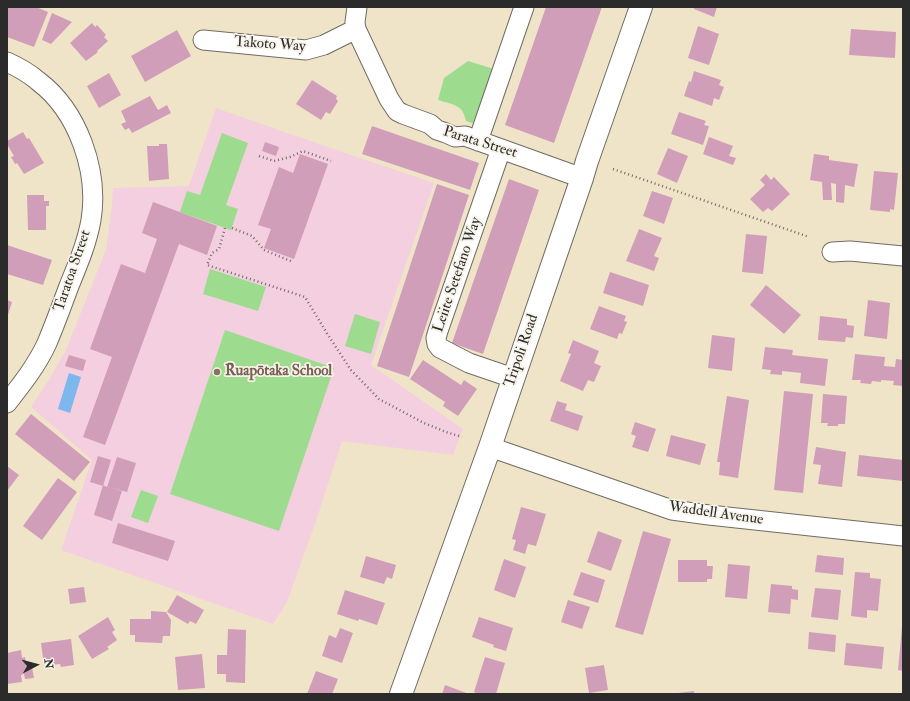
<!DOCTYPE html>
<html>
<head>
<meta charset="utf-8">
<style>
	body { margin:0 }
	#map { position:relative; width:910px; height:701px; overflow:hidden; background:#f0e4c8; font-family:"IM FELL Double Pica",serif }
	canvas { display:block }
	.frame { position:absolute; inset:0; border:8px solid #2b2b2b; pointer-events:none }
	.north { position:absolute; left:16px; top:645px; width:40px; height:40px; -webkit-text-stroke:3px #f7f3e8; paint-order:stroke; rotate:84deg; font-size:11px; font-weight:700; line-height:16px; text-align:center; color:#2b2b2b }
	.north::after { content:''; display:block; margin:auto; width:14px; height:18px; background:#2b2b2b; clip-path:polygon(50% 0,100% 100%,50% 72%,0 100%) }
</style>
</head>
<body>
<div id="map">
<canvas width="910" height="701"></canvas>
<div class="frame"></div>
<div class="north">N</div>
</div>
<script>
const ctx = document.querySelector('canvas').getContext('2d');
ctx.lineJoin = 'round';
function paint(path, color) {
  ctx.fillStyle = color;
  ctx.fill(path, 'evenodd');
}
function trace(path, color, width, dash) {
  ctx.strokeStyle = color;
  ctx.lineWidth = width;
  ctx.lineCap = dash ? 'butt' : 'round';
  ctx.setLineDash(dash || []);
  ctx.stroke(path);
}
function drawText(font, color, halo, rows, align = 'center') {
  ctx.font = font + ' "IM FELL Double Pica",serif';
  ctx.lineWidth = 3.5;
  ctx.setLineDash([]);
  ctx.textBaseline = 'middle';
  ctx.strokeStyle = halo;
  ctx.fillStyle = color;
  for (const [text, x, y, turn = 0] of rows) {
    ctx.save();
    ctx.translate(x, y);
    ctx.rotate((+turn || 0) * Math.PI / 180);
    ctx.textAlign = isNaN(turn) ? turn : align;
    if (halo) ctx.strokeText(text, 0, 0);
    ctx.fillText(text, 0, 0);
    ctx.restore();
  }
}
paint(new Path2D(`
	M216,108L345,153L434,183L371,365L463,429L453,455L342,441L315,524L287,602L273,624L61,550L92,460L31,407L50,378L66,350L106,250L112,206L113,188L189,186Z`), '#f3cfe0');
paint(new Path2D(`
	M468,61L494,69L475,124L466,121C463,104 453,105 438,100L444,78Z
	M222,133L248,143L226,205L238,209L231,230L180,212L187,191L200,195Z
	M210,269L266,287L258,311L203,294Z
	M355,314L380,322L371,354L345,346Z
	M225,330L334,368L279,531L170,494Z
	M141,490L158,496L148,523L131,517Z`), '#9ddb8f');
paint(new Path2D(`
	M69,373L81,377L70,413L58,409Z`), '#7cb7ee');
paint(new Path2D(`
	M7,7H36L48,12L34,47L7,37Z
	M546,7H602L554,143L505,125Z
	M694,7H717L714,17L694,9Z
	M52,13L72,22L51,44L42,40Z
	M92,23L95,27L97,25L106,35L104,37L108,41L97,51L98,52L86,61L70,43Z
	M698,26L719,34L709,65L688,58Z
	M851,29L896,32L895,58L849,55Z
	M177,30L191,56L145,82L131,56Z
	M694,71L721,80L719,85L724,87L719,100L714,98L712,106L684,96L689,81L691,82Z
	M109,73L121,95L99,108L87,86Z
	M312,80L337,96L336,99L338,101L330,114L326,112L321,120L296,104Z
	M150,96L158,110L167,105L171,113L132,133L129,128L125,130L121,124L126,122L121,111Z
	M679,112L706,121L704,125L709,126L703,145L671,134Z
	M372,126L479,163L470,190L362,154Z
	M23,132L27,139L29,138L44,163L24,174L17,163L15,164L11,157L14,156L7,144V141Z
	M709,137L733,146L729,156L736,158L733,165L703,154Z
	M265,142L279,147L276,156L262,151Z
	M159,144H167L169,179L149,181L147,146H159Z
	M668,148L688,156L677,183L657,174Z
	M300,154L328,164L294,259L264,248L271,229L258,225L279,167L293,173Z
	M814,154L829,156V160L858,164L854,187L845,185L844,203L836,202V184L831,183L832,200H823L822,182L810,180Z
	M874,171L898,173L894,210L890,209V212L870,210Z
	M766,174L771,180L774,177L790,194L772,211L768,208L763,212L750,199L765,185L760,180Z
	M509,179L539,190L483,354L452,343Z
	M437,184L469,195L409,377L377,366Z
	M652,191L673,198L664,224L643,216Z
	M27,195H44V201H49V206H46V230H28Z
	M153,202L217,226L207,255L179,244L105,445L83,437L112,357L90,349L121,264L145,273L157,239L142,233Z
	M639,229L662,238L654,256L659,258L654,271L626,261Z
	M746,234L767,236L763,274L742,272Z
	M7,245L52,260L43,285L7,274Z
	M610,272L649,285L643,306L603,293Z
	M766,285L801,315L784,334L750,305Z
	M7,300L12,302L7,318Z
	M868,300L890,303L887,339L864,336Z
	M599,306L626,316L624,321L627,322L622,334L619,333L617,339L590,329Z
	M820,316L847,319V325L854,326L853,338L846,337L845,342L818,340Z
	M712,335L735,338L732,371L708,368Z
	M573,340L599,351L594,363L601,366L594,382L588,380L583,391L560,381L571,354L568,353Z
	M765,347L793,350L792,355L828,359L825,386L800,383L801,373L782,371V375L770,374L771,370L762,369Z
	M855,354L885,357L884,366L895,367L896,359L903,360V386L893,385L894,381L881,380V382L872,381L871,384L860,383L861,380H852Z
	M69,355L86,360L83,371L65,366Z
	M423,360L461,385L464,380L477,389L458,416L443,406L445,402L410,379Z
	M784,391L813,394L803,493L774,490Z
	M823,394L847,396L845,424H838V426H827L828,423H821Z
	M727,396L749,400L738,478L719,475L720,462H717Z
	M557,401L567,404L565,410L583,416L578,431L550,421Z
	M31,414L90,462L74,481L15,434Z
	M635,422L656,429L648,452L632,447L636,436L631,434Z
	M671,435L706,444L700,465L666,456Z
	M816,447L846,452L842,487L818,484L821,465L813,464Z
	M859,455L903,460V481L857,476Z
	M98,456L111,460L103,486L90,482Z
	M117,457L136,463L127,492L109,487L122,491L112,521L94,515L103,485L107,487Z
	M7,466L19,475L7,491Z
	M58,478L77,492L42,540L23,526Z
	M521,507L546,514L536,546L528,544L525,554L513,550L516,540L512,539Z
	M118,523L175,541L168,561L112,543Z
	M598,531L622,540L611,571L587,562Z
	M643,531L671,539L643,635L615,627Z
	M817,555L844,558L843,575L815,572Z
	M366,556L396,565L392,579L387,577L384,584L360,577Z
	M504,559L526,567L515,598L494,590Z
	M678,560H707V566H713L712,579H707V582H678Z
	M728,564L750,566L747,599L725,597Z
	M581,572L605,580L598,603L573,595Z
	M855,572L870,573V578L881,579L878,611L867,610V618L851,616Z
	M771,584L792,586V589L798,590V600L791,599L790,614L768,612Z
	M84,587L86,602L70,604L68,589Z
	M815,588L841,590L838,620L811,617Z
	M345,590L385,603L377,625L359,619L358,621L337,614Z
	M177,595L204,610L196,624L190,621L188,624L167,612Z
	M568,600L590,607L582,629L561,622Z
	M151,611L166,612L171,620L170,636H163L162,643L135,642V635H130V619H151Z
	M108,617L115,630L112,632L117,640L107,647L109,649L92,659L78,636Z
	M479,617L513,628L506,651L493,647L494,645L472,637Z
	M902,627H903V671L898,670Z
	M340,628L353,633L342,663L322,656L329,635L336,638Z
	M228,629L246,630L245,683L226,682V674H217V655H227Z
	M809,632L836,635L835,652L808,649Z
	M71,639L74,665L61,667L60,664L44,666L41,643Z
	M846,643L884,647L882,669L844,665Z
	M21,650L22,658L25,657L26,663L31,662L34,678L25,679L24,674L21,675L22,682L7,684V653Z
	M202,654L205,688L178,690L175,657Z
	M485,657L505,663L496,694H479L474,692Z
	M604,665L608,690L589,693L585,668Z
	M316,671L338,679L332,694H307Z
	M445,685L469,694H442Z
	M694,691V694H678V693Z`), '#d09eb8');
const minor = new Path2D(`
	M357,7L355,22L356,29L389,99L397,111L403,114L430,124L437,130L446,133L455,137L465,136L582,178
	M203,40L306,50L324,45L356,29
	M7,62C18,67 29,73 38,81C78,111 99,171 91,220C87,243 78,264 69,286C62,305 55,324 47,343C37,365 22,384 7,403
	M478,141L524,7
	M501,149L438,331L436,338L437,344L440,348L469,363L513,378
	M832,252L850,251L903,256
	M490,447L672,510L709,515L903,536`);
const tertiary = new Path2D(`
	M401,694L490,447L582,178L587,161L641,7`);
trace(minor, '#706c62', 21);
trace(tertiary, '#706c62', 24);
trace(new Path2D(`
	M259,156L274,161L290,157L303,151L331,161
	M613,169L809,237
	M225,228L219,249L212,253L207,265L305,297L328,335L351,370L379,399L424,423L446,432L462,437
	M232,228L252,236L264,250L293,262`), '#706c62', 2.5, [1, 3]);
trace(minor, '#fff', 19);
trace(tertiary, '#fff', 22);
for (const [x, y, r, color] of [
	[217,372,4,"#8d6e63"]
]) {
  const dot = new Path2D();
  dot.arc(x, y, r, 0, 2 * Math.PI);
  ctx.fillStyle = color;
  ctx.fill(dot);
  trace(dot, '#f7f3e8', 1.5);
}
drawText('15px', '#2b2b2b', '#f7f3e8', [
	["Takoto Way",270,45,4],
	["Parata Street",480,143,17],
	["Taratoa Street",73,271,-71],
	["Leiite Setefano Way",458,275,-71],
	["Tripoli Road",522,351,-71],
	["Waddell Avenue",716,514,8]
]);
drawText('bold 15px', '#785e54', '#f7f3e8', [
	["Ruapōtaka School",225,372]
], 'left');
</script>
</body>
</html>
